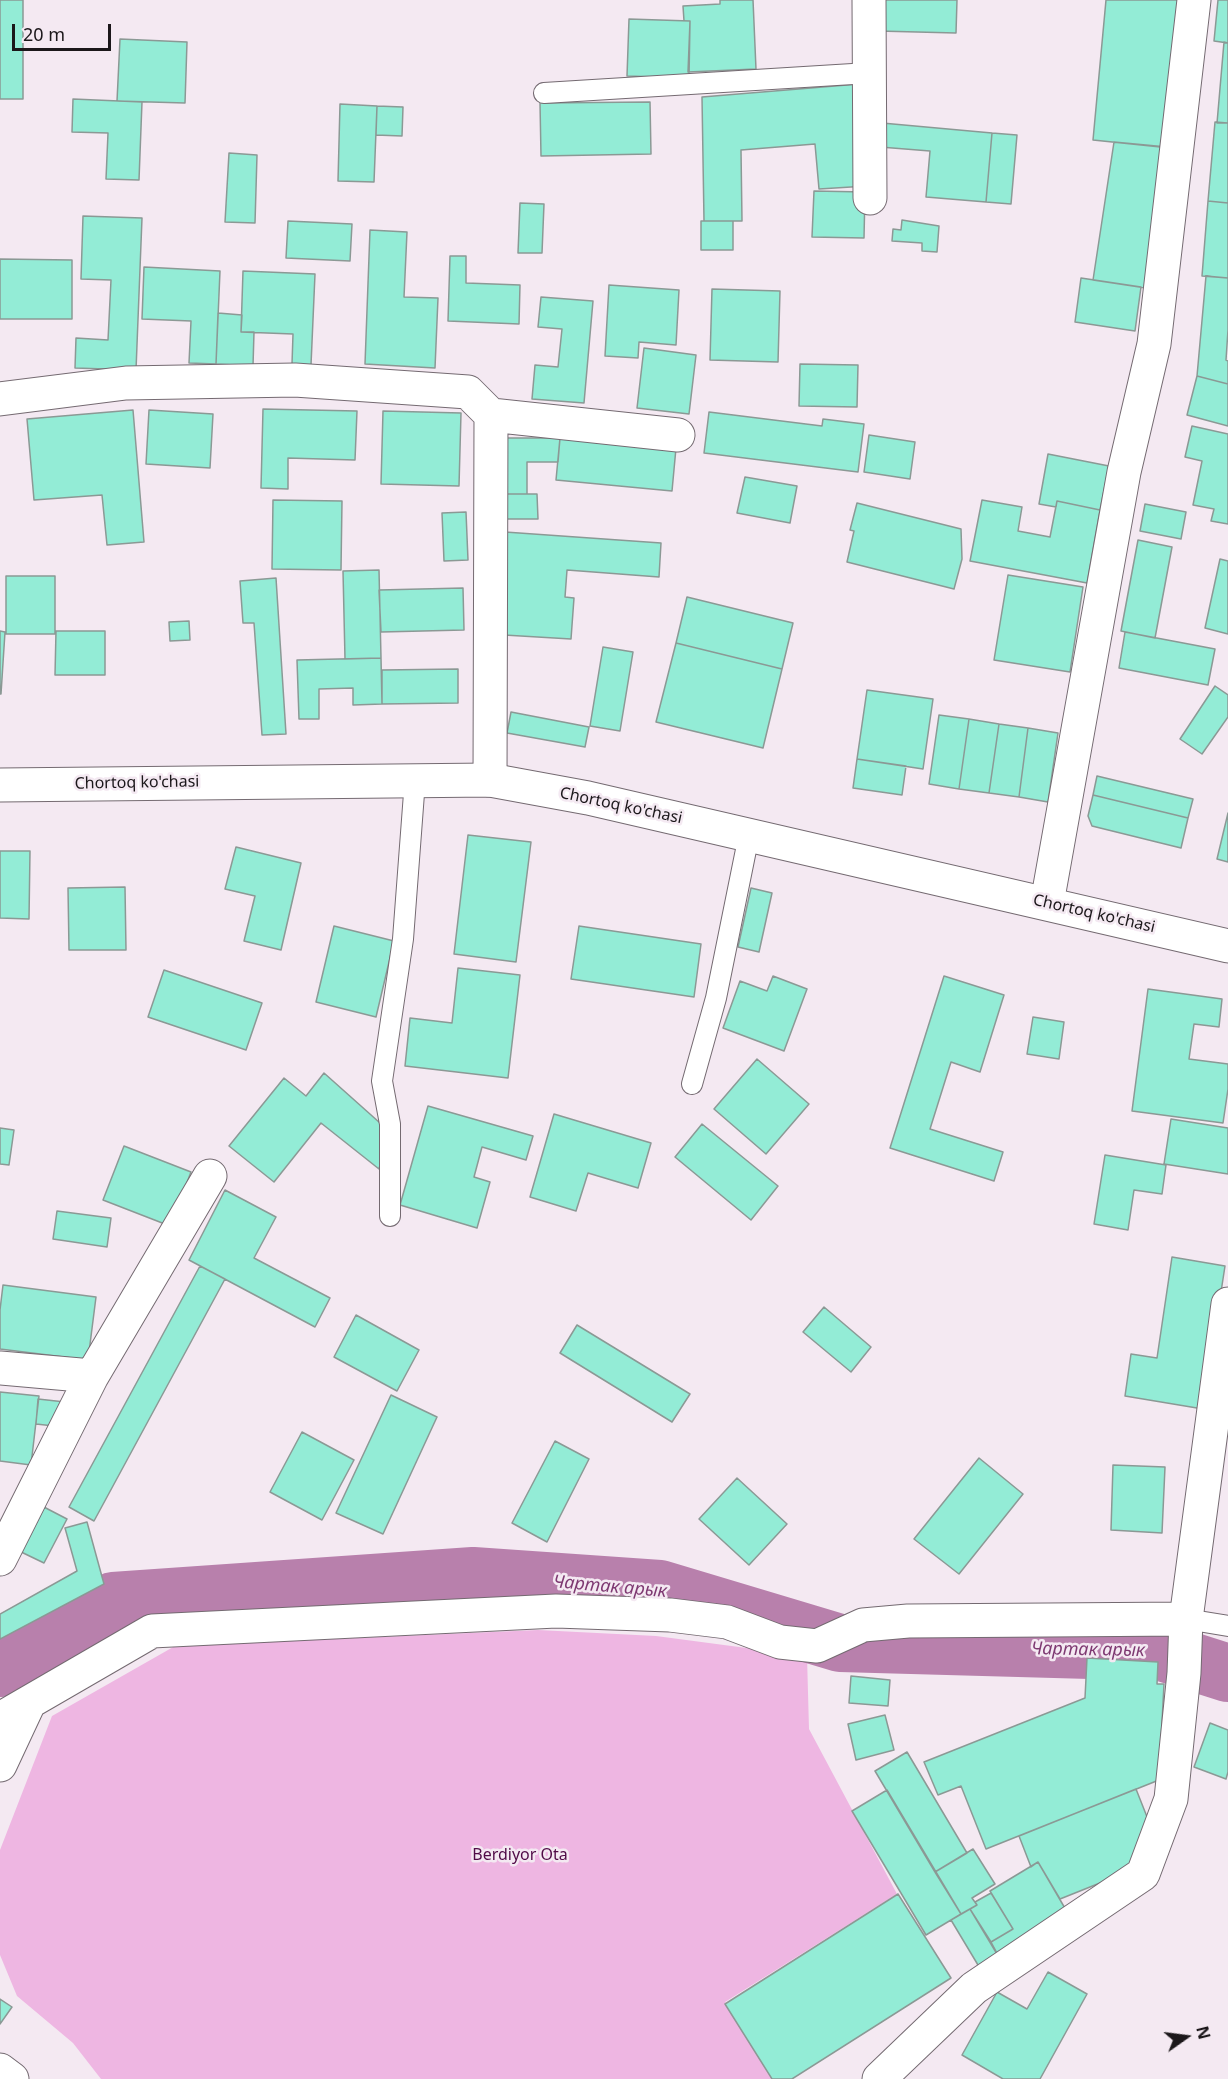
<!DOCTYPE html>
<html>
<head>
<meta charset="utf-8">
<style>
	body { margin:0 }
	#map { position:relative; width:1228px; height:2079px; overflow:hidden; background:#f4e9f2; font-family:"Noto Sans",sans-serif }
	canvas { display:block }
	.north { position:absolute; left:1156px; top:2007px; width:60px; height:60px; -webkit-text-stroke:4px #f4e9f2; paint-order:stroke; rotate:76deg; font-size:16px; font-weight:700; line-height:24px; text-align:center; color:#1b171a }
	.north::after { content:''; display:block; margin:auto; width:21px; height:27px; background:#1b171a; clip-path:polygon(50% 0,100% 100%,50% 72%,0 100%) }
	.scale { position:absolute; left:12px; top:24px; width:99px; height:27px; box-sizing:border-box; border:3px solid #1b171a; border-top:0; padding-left:8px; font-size:18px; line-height:21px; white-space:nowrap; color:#1b171a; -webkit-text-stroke:4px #f4e9f2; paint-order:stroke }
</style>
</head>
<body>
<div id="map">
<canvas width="1228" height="2079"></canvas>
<div class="north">N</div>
<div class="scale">20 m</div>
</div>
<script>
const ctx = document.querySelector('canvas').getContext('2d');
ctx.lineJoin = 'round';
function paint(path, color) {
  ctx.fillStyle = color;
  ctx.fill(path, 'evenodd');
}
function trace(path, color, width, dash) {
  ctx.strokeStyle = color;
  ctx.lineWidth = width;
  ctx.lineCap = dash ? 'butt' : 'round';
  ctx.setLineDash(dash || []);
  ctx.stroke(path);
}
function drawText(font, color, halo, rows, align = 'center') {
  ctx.font = font + ' "Noto Sans",sans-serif';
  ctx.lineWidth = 5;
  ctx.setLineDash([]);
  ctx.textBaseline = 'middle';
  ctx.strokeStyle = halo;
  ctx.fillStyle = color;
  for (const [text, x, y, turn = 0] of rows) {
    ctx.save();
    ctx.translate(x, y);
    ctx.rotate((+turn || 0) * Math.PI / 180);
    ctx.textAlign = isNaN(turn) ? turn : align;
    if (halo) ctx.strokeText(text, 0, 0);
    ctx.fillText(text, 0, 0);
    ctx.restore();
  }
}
paint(new Path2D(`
	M538,1630L656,1636L807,1656L809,1729L897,1894L725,2002L774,2079H101L73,2043L17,1996L0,1955V1850L52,1716L175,1646Z`), '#eeb6e2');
trace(new Path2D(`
	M0,1668L113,1601L473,1576L660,1589L840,1643L1162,1652L1228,1673`), '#b880ac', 58);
const building = new Path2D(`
	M0,0H23V99H0Z
	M720,0H753L756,69L688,72L690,21H684L683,6L720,4Z
	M878,0H957L956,33L878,31Z
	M1106,0H1184L1170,148L1093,140Z
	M1218,0H1228V43L1214,41Z
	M629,19L690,21L689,78L627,76Z
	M120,39L187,42L185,103L117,101Z
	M1224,42L1228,43V123H1217Z
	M859,84L867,186L819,189L815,144L741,150L742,221H704L702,97Z
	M73,99L142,102L139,180L106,179L108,133L72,132Z
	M650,102L651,154L541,156L540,103Z
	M340,104L377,106L374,182L338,181Z
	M377,106L403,107L402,136L376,135Z
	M1215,122L1228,123V203L1208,201Z
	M882,123L992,133L986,202L926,197L930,151L880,147Z
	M992,133L1017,135L1011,204L986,202Z
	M1114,142L1167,147L1146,288L1093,280Z
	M229,153L257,155L255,223L225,222Z
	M814,191L865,192L864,238L812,237Z
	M1208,201L1228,203V278L1202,276Z
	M520,203L544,204L542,253H518Z
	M83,216L142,218L136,370L75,368L76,338L108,340L111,280L81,279Z
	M902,220L939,226L937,252L922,251V243L892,241L893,229L901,230Z
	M288,221L352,224L350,261L286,258Z
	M701,221H733V250H701Z
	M370,230L407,232L404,297L438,298L435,368L365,364Z
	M450,256H466V283L520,285L519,324L448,321Z
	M0,259L72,260V319H0Z
	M144,267L220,271L216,364L189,363L191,321L142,319Z
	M243,271L315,274L311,365L292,364L293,334L241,332Z
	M1206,276L1228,278V330L1226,360L1228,361V384L1197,376Z
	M1081,278L1141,287L1135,331L1075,322Z
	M609,285L679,290L676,345L639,342L638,358L605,356Z
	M712,289L780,291L778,362L710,360Z
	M541,297L593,301L584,403L532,399L535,365L558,367L562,329L538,327Z
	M218,313L242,315L241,332H254L253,366L216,364Z
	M644,348L696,355L689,414L637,408Z
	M800,364L858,365L857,407L799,406Z
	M1197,376L1228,384V426L1187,415Z
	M263,409L357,411L355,460L288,458V489L261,488Z
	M133,410L144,542L107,545L102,495L34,500L27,419Z
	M149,410L213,414L210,468L146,464Z
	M383,411L461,413L459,486L381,484Z
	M709,412L822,426L823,419L864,424L858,472L704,453Z
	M1192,426L1228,434V524L1211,521L1214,509L1193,505L1202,461L1185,457Z
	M869,435L915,442L910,479L864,472Z
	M501,438H560L558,462H527V494H501Z
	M560,438L676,448L672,491L556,480Z
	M1048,454L1109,466L1100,510L1057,501L1056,507L1039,504Z
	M745,477L797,486L790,523L737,513Z
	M501,494H537L538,519H501Z
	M273,500L342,501L341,570L272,569Z
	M982,500L1022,507L1018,531L1050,537L1057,501L1100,510L1087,583L970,561Z
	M857,503L961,529L962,559L954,589L847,562L854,531L850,530Z
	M1145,504L1186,512L1181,539L1140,531Z
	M466,512L468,560L444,561L442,513Z
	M505,532L661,543L659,577L567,570L565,597L574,598L571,639L504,635Z
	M1138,540L1172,547L1155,638L1121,631Z
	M1220,559L1228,561V634L1205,628Z
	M379,570L381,658L345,659L343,571Z
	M1008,575L1083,587L1070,672L994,660Z
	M6,576H55V634H6Z
	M276,578L286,734L262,735L254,623H243L240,581Z
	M463,588L464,630L381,632L379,590Z
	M687,597L793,623L782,669L676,643Z
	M189,621L190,640L170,641L169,622Z
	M0,631L5,632L1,694H0Z
	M56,631H105V675H55Z
	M1125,632L1215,649L1208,685L1119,668Z
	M676,643L782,669L763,748L656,722Z
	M603,647L633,652L620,731L590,726Z
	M381,658L382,704L353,705V688L319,689V719H299L297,660Z
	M458,669V703L382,704V670Z
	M1215,686L1228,695V717L1202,754L1180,739Z
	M867,690L933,699L923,769L857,759Z
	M511,712L589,727L585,747L507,733Z
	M939,715L969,719L959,789L929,784Z
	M969,719L999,724L989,793L959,789Z
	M999,724L1028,728L1019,797L989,793Z
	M1028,728L1058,733L1048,802L1019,797Z
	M857,759L906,766L902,795L853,788Z
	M1097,776L1193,799L1188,818L1093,795Z
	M1093,795L1188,818L1181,848L1092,826L1088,816Z
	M1228,813V862L1217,859Z
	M468,835L531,842L516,962L454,954Z
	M236,847L301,863L281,950L244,941L255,896L225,889Z
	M0,851H30L29,919L0,918Z
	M125,887L126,950H69L68,888Z
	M751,888L772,893L759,952L738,947Z
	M334,926L394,941L376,1017L316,1002Z
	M579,926L701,944L694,997L571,979Z
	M458,968L520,975L508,1078L405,1066L410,1018L452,1023Z
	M164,970L262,1003L246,1050L148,1017Z
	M773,976L807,989L784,1051L723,1028L740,981L767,991Z
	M944,976L1004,995L980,1072L951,1062L930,1129L1003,1152L994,1181L890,1148Z
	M1148,989L1222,999L1219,1027L1194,1024L1189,1059L1228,1064V1089L1223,1123L1132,1111Z
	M1033,1017L1064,1022L1059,1059L1027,1054Z
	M757,1059L809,1104L766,1154L714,1109Z
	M324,1073L389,1131L379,1169L321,1123L274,1182L229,1146L284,1078L306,1096Z
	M428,1106L533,1136L526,1160L482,1147L474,1177L490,1182L477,1228L400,1205Z
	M554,1114L651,1143L638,1188L588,1173L576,1211L530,1197Z
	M1171,1119L1228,1128V1174L1164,1164Z
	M702,1124L778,1186L751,1220L675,1157Z
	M0,1128L14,1130L9,1165L0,1164Z
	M124,1146L191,1172L170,1226L103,1200Z
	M1105,1155L1166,1165L1162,1194L1134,1190L1128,1230L1094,1224Z
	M225,1190L276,1217L254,1258L330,1298L315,1327L189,1260Z
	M57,1211L111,1218L107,1247L53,1239Z
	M1172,1257L1225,1266L1203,1409L1125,1396L1131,1354L1157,1358Z
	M200,1266L225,1279L94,1521L69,1507Z
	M3,1285L96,1297L88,1360L0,1349V1310Z
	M824,1307L871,1347L851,1372L803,1332Z
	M356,1315L419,1350L397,1391L334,1357Z
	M577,1325L690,1394L672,1422L560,1353Z
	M0,1392L39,1396L31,1465L0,1461Z
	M391,1395L437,1417L383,1534L336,1513Z
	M38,1399L65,1402L63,1427L36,1424Z
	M302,1432L354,1460L322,1520L270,1492Z
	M555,1441L589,1459L547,1542L512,1523Z
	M979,1458L1023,1494L959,1574L914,1539Z
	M1113,1465L1165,1467L1162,1533L1111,1530Z
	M737,1478L787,1524L749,1565L699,1519Z
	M40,1505L67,1519L44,1563L17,1550Z
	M87,1522L104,1584L0,1639V1614L77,1571L65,1528Z
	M1087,1658L1158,1662L1157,1684H1164L1159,1780L986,1849L961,1786L938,1795L924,1762L1085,1698Z
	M851,1676L890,1680L888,1706L849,1703Z
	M885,1715L894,1750L856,1760L848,1724Z
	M1210,1723L1228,1730V1772L1226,1779L1194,1767Z
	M907,1752L967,1853L935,1872L875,1771Z
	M1136,1789L1153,1832L1140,1867L1060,1899L1038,1862L1031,1867L1019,1836Z
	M887,1790L961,1914L926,1935L852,1811Z
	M973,1849L995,1884L972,1898L977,1905L961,1914L935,1872Z
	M1038,1862L1066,1910L998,1955L991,1942L1013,1929L990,1891Z
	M991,1893L1013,1929L991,1942L970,1909L977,1905L975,1902Z
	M898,1894L951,1978L792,2079H772L725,2004Z
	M970,1909L1000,1959L981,1970L951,1920Z
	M1048,1972L1087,1994L1040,2079H1003L962,2055L997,1992L1027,2009Z
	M0,1999L12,2007L0,2024Z`);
paint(building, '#93ecd6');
trace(building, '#8b9995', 1.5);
const service = new Path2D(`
	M544,93L869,73
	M692,1084L716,998L749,835
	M390,1216V1124L382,1081L403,939L415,780
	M1186,1619L1228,1626`);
const minor = new Path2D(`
	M869,0L870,198
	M0,399L126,383L295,380L468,392L491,415L678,435
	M490,780L491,415
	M1047,903L1124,472L1154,344L1194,0
	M0,1368L92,1376
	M0,1559L92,1376L210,1176
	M0,1719L152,1631L556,1611L670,1615L727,1622L780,1642L817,1646L863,1625L908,1621L1186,1619
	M0,1765L29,1703
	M0,2070L12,2079
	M879,2079L974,1988L1143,1874L1171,1799L1184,1673L1186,1619L1228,1304`);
const tertiary = new Path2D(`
	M0,785L490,780L588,798L1228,946`);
trace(service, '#746a71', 22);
trace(minor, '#746a71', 35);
trace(tertiary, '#746a71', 35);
trace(service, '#fff', 20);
trace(minor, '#fff', 33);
trace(tertiary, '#fff', 33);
drawText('16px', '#1b171a', '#f4e9f2', [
	["Chortoq ko'chasi",137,783,-1],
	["Chortoq ko'chasi",621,806,12],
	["Chortoq ko'chasi",1094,914,13]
]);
drawText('16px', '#500b47', '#f4e9f2', [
	["Berdiyor Ota",520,1855]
]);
drawText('italic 18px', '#7e3972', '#f4e9f2', [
	["Чартак арык",610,1587,5],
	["Чартак арык",1088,1650,1]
]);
</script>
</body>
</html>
